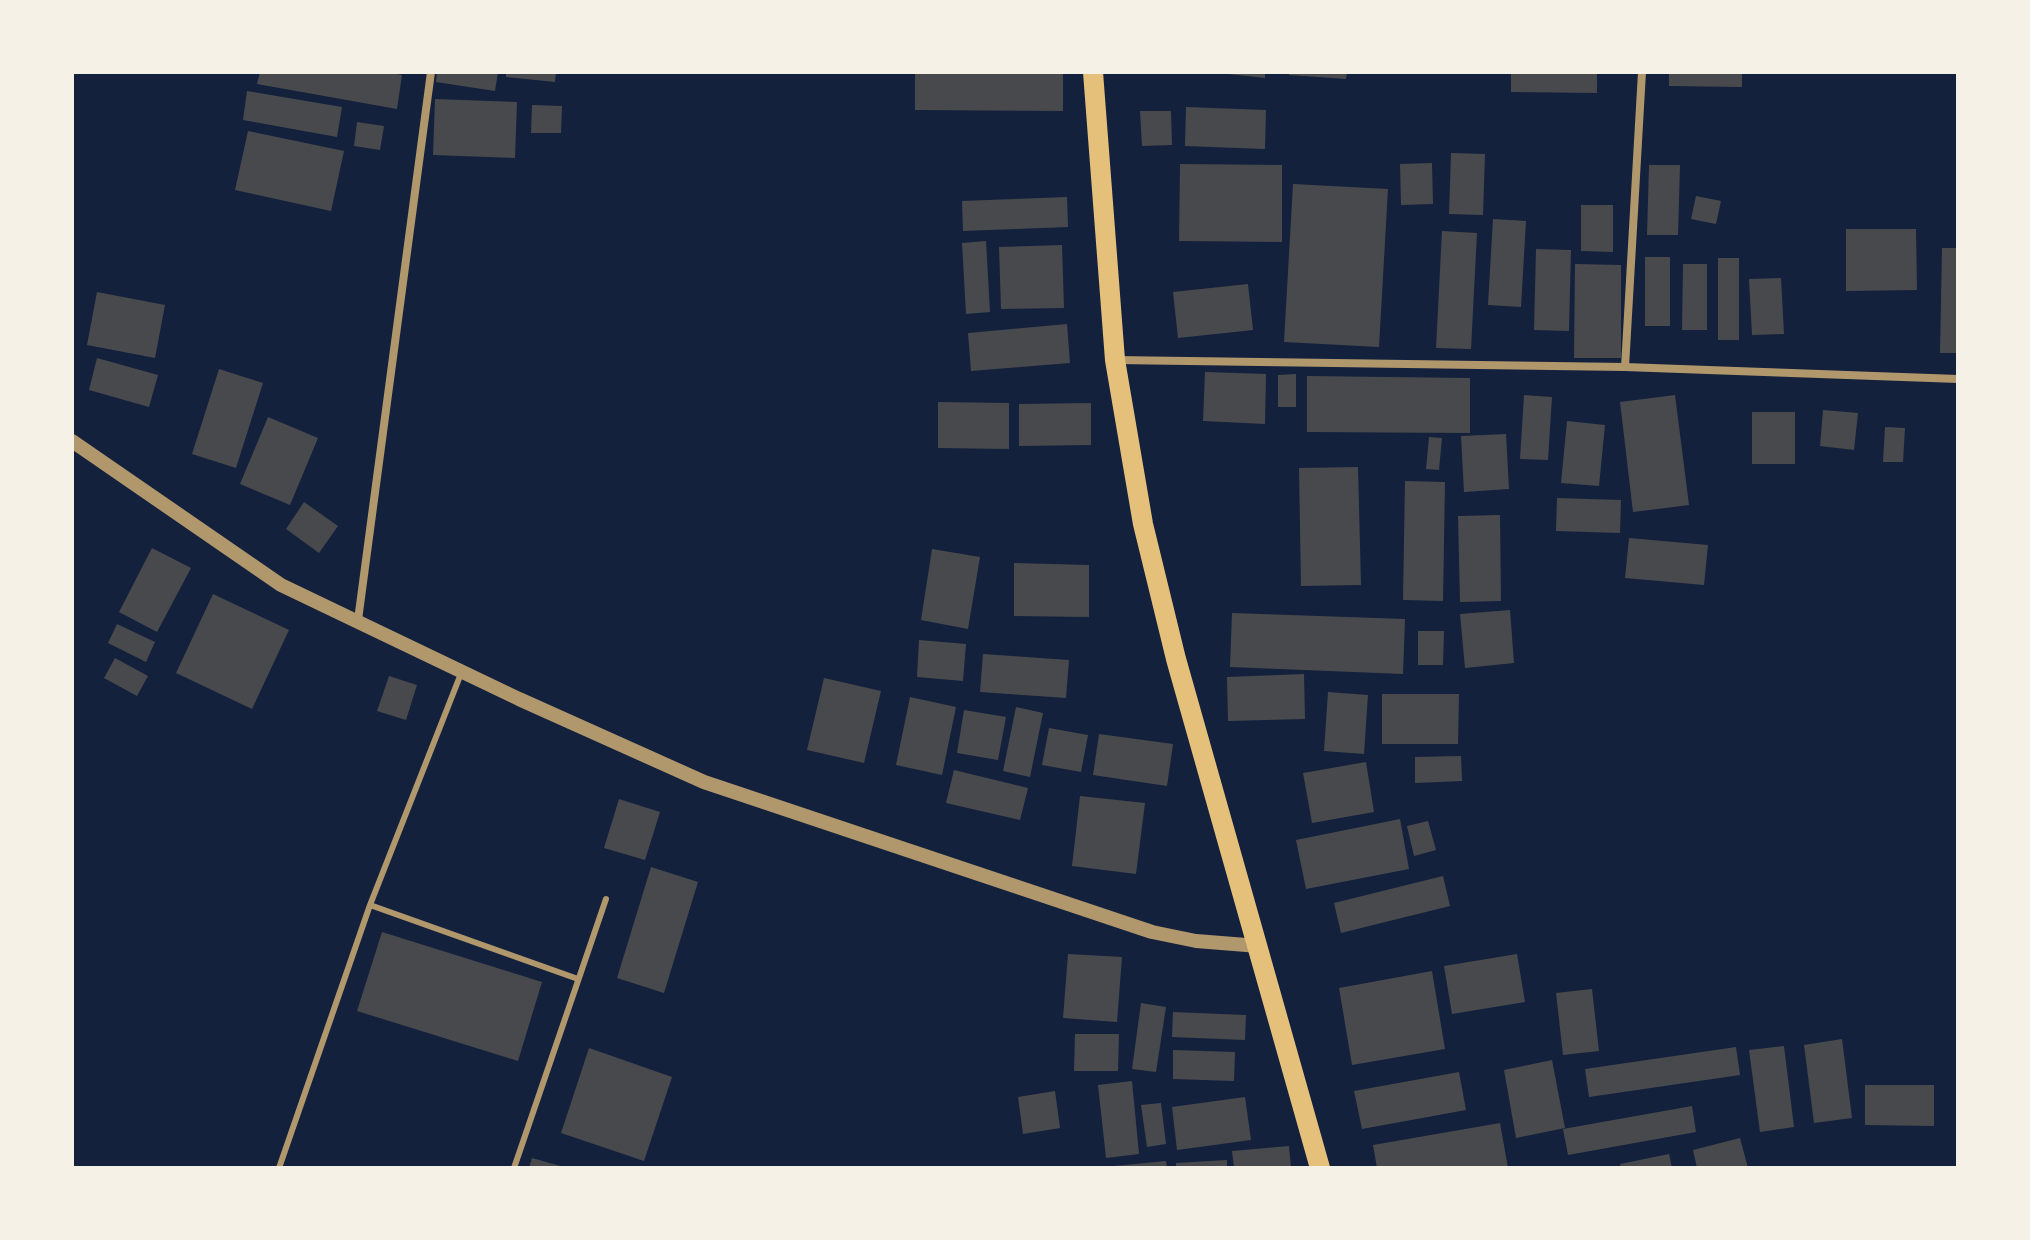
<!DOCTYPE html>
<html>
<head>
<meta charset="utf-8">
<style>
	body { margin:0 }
	#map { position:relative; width:2030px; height:1240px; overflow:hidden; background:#14213d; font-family:"Golos Text",sans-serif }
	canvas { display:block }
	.frame { position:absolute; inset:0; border:74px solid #f6f1e7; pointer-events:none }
</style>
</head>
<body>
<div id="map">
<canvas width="2030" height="1240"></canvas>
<div class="frame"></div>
</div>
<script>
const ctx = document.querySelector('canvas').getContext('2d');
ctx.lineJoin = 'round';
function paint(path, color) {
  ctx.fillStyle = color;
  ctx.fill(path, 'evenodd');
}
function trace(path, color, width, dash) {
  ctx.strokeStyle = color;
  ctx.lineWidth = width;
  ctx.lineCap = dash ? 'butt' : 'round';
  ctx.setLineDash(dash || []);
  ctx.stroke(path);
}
paint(new Path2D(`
	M260,72H387L402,75L397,109L257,84Z
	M437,72H498L495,91L436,82Z
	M506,72H556L555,82L506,77Z
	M915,72H1063V111L915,110Z
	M1210,72H1265V78Z
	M1289,72H1347L1346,79L1289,75Z
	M1511,72H1597V93L1511,92Z
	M1669,72H1742V87L1669,86Z
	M247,91L342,107L337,137L243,120Z
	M435,99L517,102L515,158L433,155Z
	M532,105L562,106L561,133H531Z
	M1186,107L1266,110L1265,149L1185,146Z
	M1140,111H1171L1172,145L1142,146Z
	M357,122L384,126L380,150L354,146Z
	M248,131L344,151L331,211L235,190Z
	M1451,153L1485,154L1483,215L1449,214Z
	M1432,163L1433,204L1401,205L1400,164Z
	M1180,164L1282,165V242L1179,241Z
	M1649,165H1680L1678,235H1647Z
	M1293,184L1388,189L1379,347L1284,342Z
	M1696,196L1721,201L1716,224L1691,219Z
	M1067,197L1068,227L963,231L962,201Z
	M1581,205H1613V252L1581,251Z
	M1493,219L1526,221L1521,307L1488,305Z
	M1846,229H1916L1917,290L1846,291Z
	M1442,231L1477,233L1471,349L1436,348Z
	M986,241L990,312L966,314L962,243Z
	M1062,245L1064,308L1001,309L999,247Z
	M1942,248H1958V353H1940Z
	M1536,249L1571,250L1569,331L1534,330Z
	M1645,257H1670V326H1645Z
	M1718,258H1739V340H1718Z
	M1575,264L1621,265V358H1574Z
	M1683,264H1707V330H1682Z
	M1781,278L1784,334L1752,335L1749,279Z
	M1248,284L1253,330L1178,338L1173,292Z
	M97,292L165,305L155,358L87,345Z
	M1067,324L1070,363L971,371L968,333Z
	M97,358L158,375L149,407L89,390Z
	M219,369L263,383L236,468L192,454Z
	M1205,372L1266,374L1265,424L1203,421Z
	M1296,374V407H1278V375Z
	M1307,376L1470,378V433L1307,432Z
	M1524,395L1552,397L1548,460L1520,459Z
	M1675,395L1689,505L1633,512L1620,402Z
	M938,402L1009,403V449L938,448Z
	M1091,403V445L1019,446V404Z
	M1823,410L1858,413L1854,450L1820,446Z
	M1752,412H1795V464H1752Z
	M268,417L318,438L290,505L240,484Z
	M1567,421L1605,425L1599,486L1561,483Z
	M1885,427L1905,428L1903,462H1883Z
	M1506,434L1509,489L1464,492L1461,436Z
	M1429,437L1442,438L1439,470L1426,469Z
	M1358,467L1361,585L1301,586L1299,468Z
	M1405,481L1445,482L1443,601L1403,600Z
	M1557,498L1621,500L1620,533L1556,531Z
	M304,502L338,526L319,553L286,529Z
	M1500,515L1501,601L1460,602L1458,516Z
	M1629,538L1708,545L1704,585L1625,578Z
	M152,548L191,568L157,632L119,612Z
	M932,549L980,557L968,629L921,620Z
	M1014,563L1089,565V617L1014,616Z
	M213,594L289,630L252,709L176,673Z
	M1510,610L1514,663L1465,668L1460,614Z
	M1232,613L1405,619L1403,674L1230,667Z
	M117,624L155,642L146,662L108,643Z
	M1418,631H1444L1443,665H1418Z
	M919,640L966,644L963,681L917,677Z
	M983,654L1069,660L1066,698L980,692Z
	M115,658L148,676L137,696L104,678Z
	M1304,674L1305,719L1228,721L1227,677Z
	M389,676L417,685L406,720L377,711Z
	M824,678L881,691L864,763L807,750Z
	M1328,692L1368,695L1364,754L1324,751Z
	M1382,694H1459L1458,744H1382Z
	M910,697L956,707L942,775L896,765Z
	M1016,707L1043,713L1030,777L1003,771Z
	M964,710L1006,717L998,760L957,753Z
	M1049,728L1088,735L1081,772L1042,765Z
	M1099,734L1173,744L1167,786L1093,775Z
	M1461,756L1462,781L1415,783V757Z
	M1366,762L1374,812L1312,823L1303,773Z
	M954,770L1028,788L1020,820L946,803Z
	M1080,796L1145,803L1136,874L1072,866Z
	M619,799L660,812L645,860L604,848Z
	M1400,819L1409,869L1306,889L1296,840Z
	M1428,821L1436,850L1414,856L1407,826Z
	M651,867L698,882L664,993L617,978Z
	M1443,876L1450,906L1341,933L1334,903Z
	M382,932L542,982L518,1061L357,1011Z
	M1068,954L1122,957L1117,1022L1063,1018Z
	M1517,954L1525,1002L1452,1014L1444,966Z
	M1432,971L1445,1049L1352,1065L1339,988Z
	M1592,989L1599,1051L1563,1055L1556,993Z
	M1141,1003L1166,1007L1156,1072L1132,1069Z
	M1173,1012L1246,1015L1245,1040L1172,1037Z
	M1075,1034H1119L1118,1071H1074Z
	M1842,1039L1852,1118L1814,1123L1804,1045Z
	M1784,1046L1794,1127L1760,1132L1749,1050Z
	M1736,1047L1740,1075L1589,1097L1585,1069Z
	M589,1048L672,1077L644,1161L561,1133Z
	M1173,1050L1235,1052L1234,1081L1173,1079Z
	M1552,1060L1565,1128L1516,1138L1504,1070Z
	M1459,1072L1466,1110L1362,1129L1354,1091Z
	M1132,1081L1139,1154L1106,1158L1098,1085Z
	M1865,1085H1934V1126L1865,1125Z
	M1055,1091L1060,1128L1023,1134L1018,1097Z
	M1245,1097L1251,1140L1177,1150L1172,1107Z
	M1161,1103L1166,1144L1147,1147L1141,1105Z
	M1692,1106L1696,1132L1568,1155L1563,1129Z
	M1500,1123L1508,1168H1377L1373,1145Z
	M1740,1138L1748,1168H1697L1693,1150Z
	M1289,1146L1291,1168H1234L1232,1151Z
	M1669,1154L1672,1168H1621L1620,1164Z
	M532,1158L564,1167L563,1168H529Z
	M1227,1160V1168H1176V1163Z
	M1166,1161L1167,1168H1114V1166Z`), '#48494c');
trace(new Path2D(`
	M370,905L578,979
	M279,1168L370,905L462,671
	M514,1168L606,899`), '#b1986c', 6);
trace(new Path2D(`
	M1115,360L1625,367L1642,72
	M1625,367L1958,379
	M358,620L431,72`), '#b1986c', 8);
trace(new Path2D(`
	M72,441L281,585L519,699L704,782L1152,932L1196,941L1259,946`), '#b1986c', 14);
trace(new Path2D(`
	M1093,72L1115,360L1143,524L1176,659L1320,1168`), '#e5c07b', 20);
</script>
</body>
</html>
